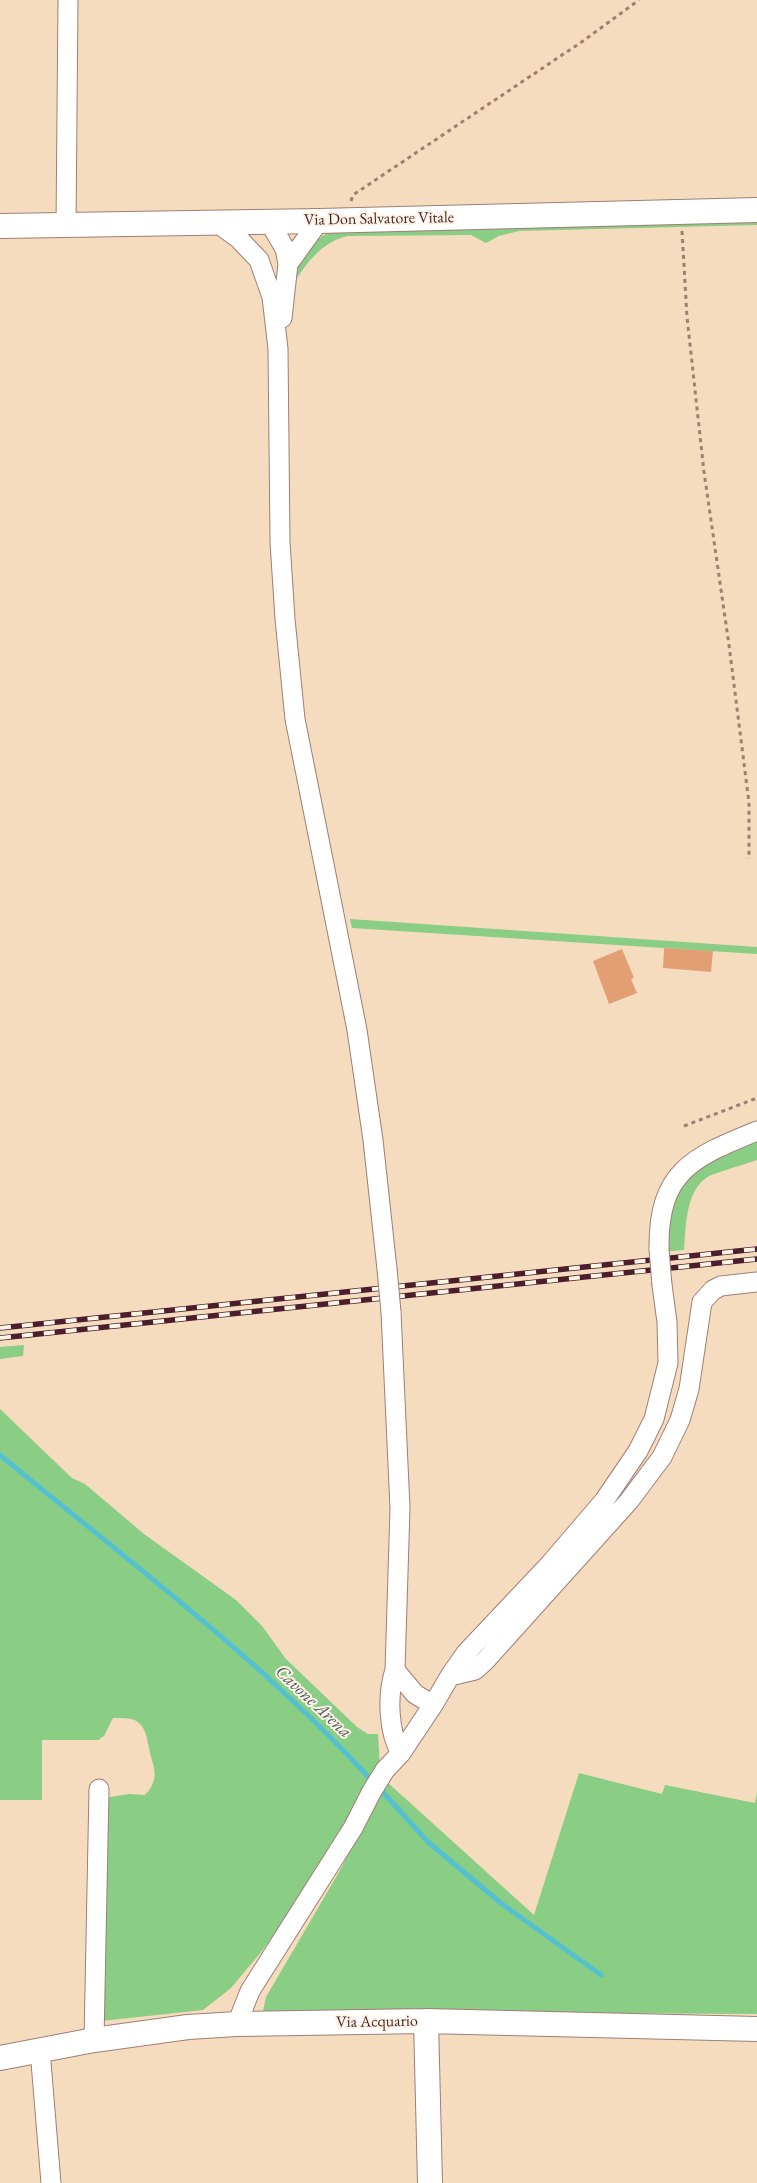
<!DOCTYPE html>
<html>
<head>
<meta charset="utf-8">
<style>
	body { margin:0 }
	canvas { display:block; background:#f5dcbf }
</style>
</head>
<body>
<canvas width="757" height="2183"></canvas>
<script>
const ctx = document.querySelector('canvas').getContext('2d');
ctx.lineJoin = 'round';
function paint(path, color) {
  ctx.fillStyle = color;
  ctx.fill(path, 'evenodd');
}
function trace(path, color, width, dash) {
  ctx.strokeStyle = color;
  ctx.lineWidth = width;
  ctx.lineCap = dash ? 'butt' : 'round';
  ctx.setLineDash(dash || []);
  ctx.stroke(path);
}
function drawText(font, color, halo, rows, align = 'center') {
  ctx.font = font + ' "EB Garamond",serif';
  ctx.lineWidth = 4;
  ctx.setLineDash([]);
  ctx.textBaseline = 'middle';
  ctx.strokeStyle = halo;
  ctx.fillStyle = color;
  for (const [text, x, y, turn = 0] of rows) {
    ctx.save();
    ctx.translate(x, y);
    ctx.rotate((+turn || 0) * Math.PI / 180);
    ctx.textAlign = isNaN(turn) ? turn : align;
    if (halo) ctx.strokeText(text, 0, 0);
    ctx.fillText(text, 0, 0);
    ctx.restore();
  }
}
paint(new Path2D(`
	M757,219V225L519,231L499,236L486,243L471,235L348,236C324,241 310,259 297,278C295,258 314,241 330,231Z
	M350,919L757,947V954L352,928Z
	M757,1136V1160C746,1164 713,1173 706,1178C685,1193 686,1228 684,1250L661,1252L671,1198L689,1173Z
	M24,1345L23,1356L0,1359V1347Z
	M0,1409L72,1478L85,1484L144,1534L236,1600L262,1626L286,1659L357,1727L368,1734H378L380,1767L298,1901L262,1951L231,1988L203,2010L102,2021L106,1803L110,1797L129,1794L145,1795C162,1777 152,1766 149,1748C147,1739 146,1729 139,1723C133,1717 121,1718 113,1718L104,1736L98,1740H42V1800H0Z
	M579,1773L662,1794L665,1785L755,1803L757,1792V2014L263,2011L266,1997L339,1872L386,1781L534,1915Z`), '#8acd85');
trace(new Path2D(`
	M0,1455C127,1560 262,1660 373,1782
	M379,1788L428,1842L502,1904L601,1975`), '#55c0cf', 5);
paint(new Path2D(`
	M664,948L713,951L711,972L663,968Z
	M622,949L634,978L631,979L637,993L609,1004L593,961Z`), '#e39f74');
const minor = new Path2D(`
	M269,221L285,249L288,264
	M217,223L238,238L259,260L272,297L278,349L280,542L285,619L295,719L357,1030L373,1140L387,1269
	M66,226L68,0
	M282,318L288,264L319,221
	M659,1249C658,1171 693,1157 757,1131
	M391,1312L400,1508L395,1670C387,1694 388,1732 401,1753
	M395,1670L415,1694L433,1705
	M450,1676L475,1670L485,1661L629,1501L662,1457L680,1420L689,1389L702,1302L713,1290L721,1286L757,1282
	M237,2024L250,1991L353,1828L372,1791L385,1770L401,1753L433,1705L450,1676L466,1653L550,1564L604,1501L638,1451L654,1419L668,1363L667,1322L662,1285
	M94,2040L99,1789
	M40,2050L51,2183`);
const tertiary = new Path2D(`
	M0,226L319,221L757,210
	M426,2021L430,2183
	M0,2058L94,2040L188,2027L237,2024L426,2021L757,2029`);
trace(minor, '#a07e75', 21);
trace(tertiary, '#a07e75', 26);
trace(new Path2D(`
	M351,201L353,195L583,41L639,0
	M682,231L687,317L704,472L729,645L749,803V859
	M684,1126L757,1098`), '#a07e75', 3, [4, 4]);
trace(minor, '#fff', 19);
trace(tertiary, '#fff', 24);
const rail = new Path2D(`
	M0,1328L757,1249
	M0,1338L757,1259`);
trace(rail, '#4a1f2b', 5.5);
trace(rail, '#fcf5e5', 4, [11]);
const minorBridge = new Path2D(`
	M659,1249L662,1285
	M387,1269L391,1312`);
trace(minorBridge, '#a07e75', 21, []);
trace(minorBridge, '#fff', 19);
drawText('16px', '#4a1f2b', '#fcf5e5', [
	["Via Don Salvatore Vitale",379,219,-1],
	["Via Acquario",377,2022,-1]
]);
drawText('italic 18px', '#4e5764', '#fcf5e5', [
	["Cavone Arena",313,1702,43]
]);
</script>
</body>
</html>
